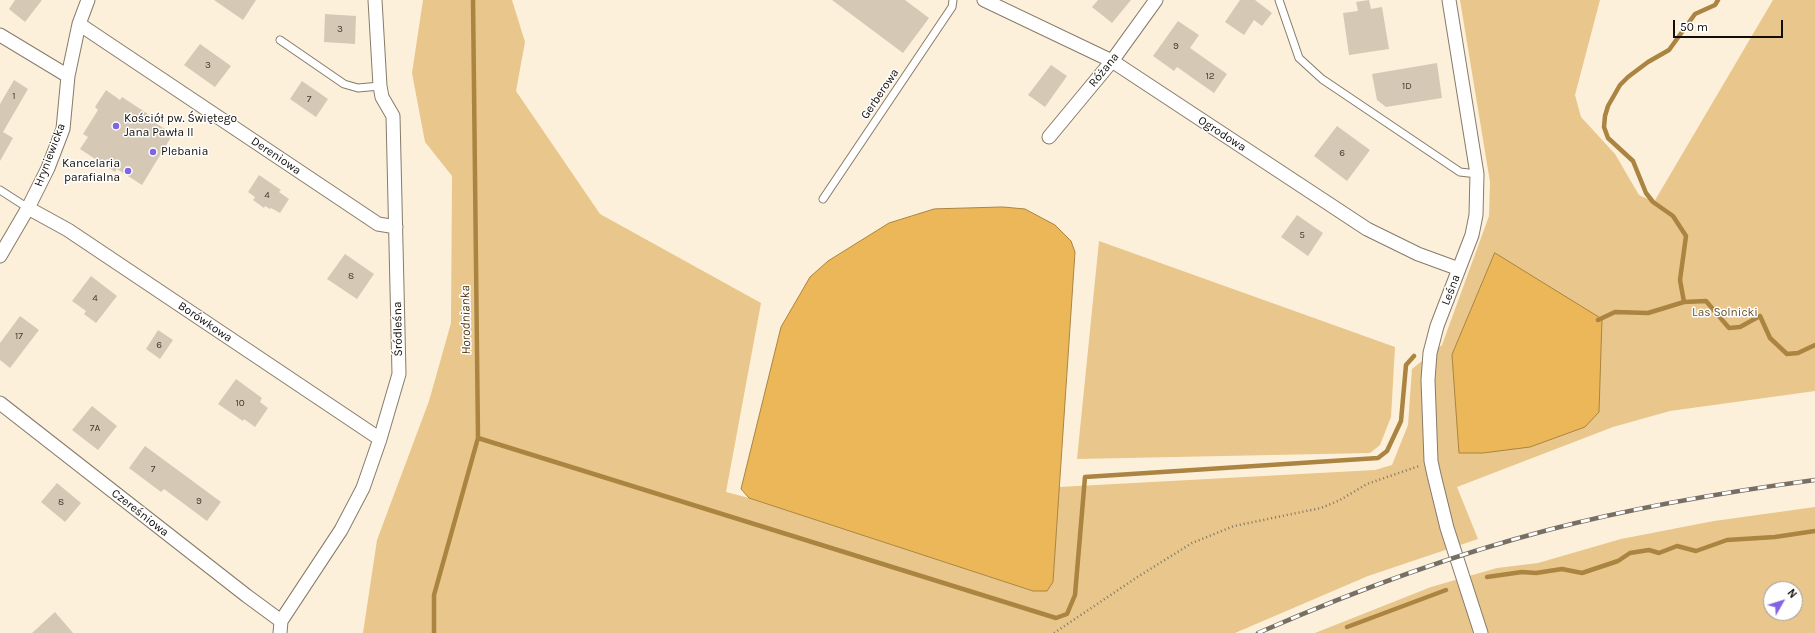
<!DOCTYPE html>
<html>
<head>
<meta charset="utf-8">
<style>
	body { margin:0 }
	#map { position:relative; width:1815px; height:633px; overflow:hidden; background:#fcf0db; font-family:Karla,sans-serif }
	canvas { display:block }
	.north { position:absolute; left:1763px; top:581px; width:40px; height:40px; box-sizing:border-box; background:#fff; border:1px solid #a09e9c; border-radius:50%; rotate:51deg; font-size:11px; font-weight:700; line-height:16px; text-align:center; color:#110d07 }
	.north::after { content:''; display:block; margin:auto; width:14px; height:18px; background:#8065e1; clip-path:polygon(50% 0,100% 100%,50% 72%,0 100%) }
	.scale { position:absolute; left:1673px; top:20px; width:110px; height:18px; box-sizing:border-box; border:2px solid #110d07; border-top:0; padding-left:5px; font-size:12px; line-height:14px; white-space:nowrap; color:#110d07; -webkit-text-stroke:3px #fff; paint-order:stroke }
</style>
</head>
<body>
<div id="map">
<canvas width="1815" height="633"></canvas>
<div class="north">N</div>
<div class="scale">50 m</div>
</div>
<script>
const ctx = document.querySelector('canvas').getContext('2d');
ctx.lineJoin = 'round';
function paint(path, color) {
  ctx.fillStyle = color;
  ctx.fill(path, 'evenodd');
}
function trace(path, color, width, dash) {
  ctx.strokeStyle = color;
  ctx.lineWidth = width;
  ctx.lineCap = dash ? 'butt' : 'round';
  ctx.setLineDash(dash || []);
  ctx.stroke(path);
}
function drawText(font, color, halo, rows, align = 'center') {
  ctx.font = font + ' Karla,sans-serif';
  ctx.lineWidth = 3;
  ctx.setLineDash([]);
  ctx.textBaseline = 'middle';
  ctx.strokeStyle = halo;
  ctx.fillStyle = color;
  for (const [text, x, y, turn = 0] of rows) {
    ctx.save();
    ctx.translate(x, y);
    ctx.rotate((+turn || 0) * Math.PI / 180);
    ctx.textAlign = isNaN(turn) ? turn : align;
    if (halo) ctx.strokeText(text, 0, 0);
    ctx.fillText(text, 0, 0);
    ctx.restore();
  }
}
paint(new Path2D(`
	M423,0H512L525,42L516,91L600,214L761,303L726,492L749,498L1033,591H1047L1053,582L1059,487L1375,470L1392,465L1408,425L1412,369L1442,345L1489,216L1490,182L1460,0H1600L1575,95L1581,117L1615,154L1639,195L1654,202L1773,0H1815V391L1670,411L1613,427L1457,487L1478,539L1368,576L1235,633H363L377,540L429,401L451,323L452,176L425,142L412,73Z
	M1099,241L1395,347L1391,417L1380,445L1370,453L1077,459Z
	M1815,507V633H1315L1431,587L1497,568L1538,563L1621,539L1714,521ZM1771,589H1795V613H1771Z`), '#e9c68b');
const water = new Path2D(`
	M1003,207L1025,209L1055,225L1071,241L1075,252L1053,582L1047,591H1033L749,498L741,489L781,327L810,277L828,261L889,223L934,209Z
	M1495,253L1602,319L1599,412L1585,427L1530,447L1483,453H1459L1452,355Z`);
paint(water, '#ecb758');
trace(water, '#aa8440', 1);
trace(new Path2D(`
	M1684,302L1680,280L1686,236L1673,216L1653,202L1646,193L1633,161L1608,138L1604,127L1605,116L1608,106L1620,85L1628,77L1648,62L1669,50L1695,14L1715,5L1718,0
	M1598,320L1615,312L1648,313L1684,302L1706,301L1729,328L1740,327L1760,316L1770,338L1787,354L1798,353L1815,345
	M478,438L1056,618L1067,614L1075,595L1085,477L1378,458L1387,451L1401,421L1406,365L1414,356
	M1487,577L1522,572L1536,573L1562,569L1582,573L1618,561L1630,553L1649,550L1659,553L1677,546L1696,551L1727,540L1775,537L1815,531
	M1347,627L1446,590
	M434,633V595L478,438L473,0`), '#aa8440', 4.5);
paint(new Path2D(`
	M15,0H42L25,22L9,9Z
	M214,0H256L243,20Z
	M832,0H905L929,18L903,53Z
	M1098,0H1131L1112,23L1092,7Z
	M1240,0H1255L1272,13L1262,26L1254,20L1244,35L1225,22Z
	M1369,0L1371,9L1382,7L1389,49L1349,55L1343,13L1358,11L1356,2Z
	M325,14L356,16L355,44L324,42Z
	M1178,21L1199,35L1190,48L1227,74L1214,93L1177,67L1174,71L1153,56Z
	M200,44L231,66L215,87L184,65Z
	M1437,63L1442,98L1386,107L1377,100L1372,74Z
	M1051,65L1067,76L1045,107L1028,95Z
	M14,80L28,89L3,132L13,138L0,161V104Z
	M302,81L328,99L316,117L290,99Z
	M106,90L120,100L122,97L151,116L149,119L173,134L142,185L117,169L115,172L80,149L88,137L83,134L98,110L95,107Z
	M1337,126L1370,150L1347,181L1314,156Z
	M259,175L281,190L279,192L289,199L280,213L271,208L270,209L265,206L264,208L253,200L255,197L248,192Z
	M1297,215L1323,233L1308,256L1281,237Z
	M345,254L374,274L357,299L327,279Z
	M91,276L117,296L96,323L84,314L86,311L72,301Z
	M20,316L39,330L10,368L0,360V343Z
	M158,330L173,340L160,359L146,349Z
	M236,379L262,398L260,402L268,408L255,427L244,419L243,421L218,404Z
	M92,406L117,426L98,450L72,430Z
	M145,446L221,502L207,521L164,489L161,492L129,468Z
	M57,483L81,503L65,522L41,502Z
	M55,612L73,633H32Z`), '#d5c9b5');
const service = new Path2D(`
	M1279,0L1299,58L1322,79L1460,172L1477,174
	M280,40L344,84L358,88L380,86
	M0,190L28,208
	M823,199L952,7L953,0`);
const minor = new Path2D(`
	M984,0L1112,61L1367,229L1418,254L1459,269
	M1449,0L1477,174L1476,215L1472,235L1437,326L1430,353L1428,380L1431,461L1434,475L1447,528L1481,633
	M79,24L378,224L396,227
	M0,35L68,76
	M1049,137L1112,61L1156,0
	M28,208L68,230L380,439
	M0,256L28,208L48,168L63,129L68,76L79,24L88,0
	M0,403L247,596L281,621
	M280,633L281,621L341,530L363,488L380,439L399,374L393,116L382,97L380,86L375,0`);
trace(service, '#877b69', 9);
trace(minor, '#877b69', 15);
trace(new Path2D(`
	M1054,633L1139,576L1192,543L1234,526L1321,508L1340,500L1367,484L1419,466`), '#7e7669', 2.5, [1, 3]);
trace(service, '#fff', 7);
trace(minor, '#fff', 13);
const rail = new Path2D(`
	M1258,633C1352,592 1449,556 1548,530C1636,507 1725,492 1815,480`);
trace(rail, '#776f63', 4.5);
trace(rail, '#fff', 3, [9]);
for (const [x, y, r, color] of [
	[116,126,4,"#8065e1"],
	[153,152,4,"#8065e1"],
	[128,171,4,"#8065e1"]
]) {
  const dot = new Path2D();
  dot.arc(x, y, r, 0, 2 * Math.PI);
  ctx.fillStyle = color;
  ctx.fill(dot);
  trace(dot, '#fff', 1.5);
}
drawText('10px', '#423c32', null, [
	["3",340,29],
	["9",1176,46],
	["3",208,65],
	["12",1210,76],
	["1D",1407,86],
	["1",14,96],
	["7",309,99],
	["6",1342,153],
	["4",267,195],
	["5",1302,235],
	["8",351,276],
	["4",95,298],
	["17",19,336],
	["6",159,345],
	["10",240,403],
	["7A",95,428],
	["7",153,469],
	["9",199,501],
	["8",61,502]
]);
drawText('12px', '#110d07', '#fff', [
	["Różana",1104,70,-51],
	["Gerberowa",880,94,-56],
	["Ogrodowa",1222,134,33],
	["Hryniewicka",50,155,-69],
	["Dereniowa",276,156,34],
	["Leśna",1451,290,-69],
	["Borówkowa",205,322,34],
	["Śródleśna",398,329,-91],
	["Czereśniowa",140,513,38]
]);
drawText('12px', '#110d07', '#fff', [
	["Kościół pw. Świętego",124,119],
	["Jana Pawła II",124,133],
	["Plebania",161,152],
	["Kancelaria",120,164,"right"],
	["parafialna",120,178,"right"]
], 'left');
drawText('12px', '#67512a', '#fff', [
	["Las Solnicki",1725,313]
]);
drawText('italic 13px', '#4d370e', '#fff', [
	["Horodnianka",466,320,-91]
]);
</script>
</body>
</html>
